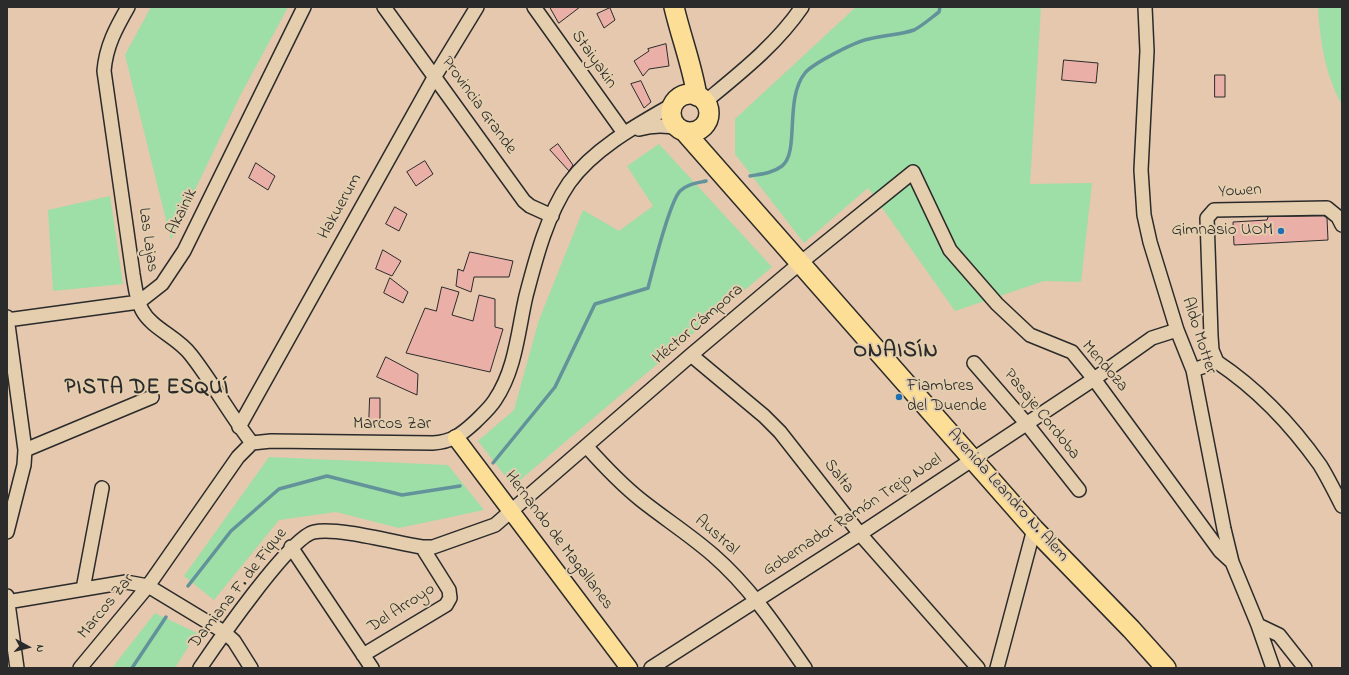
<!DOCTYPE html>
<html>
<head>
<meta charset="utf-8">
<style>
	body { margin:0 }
	#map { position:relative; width:1349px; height:675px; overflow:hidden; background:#e5c8ad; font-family:"Indie Flower",sans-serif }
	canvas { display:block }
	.frame { position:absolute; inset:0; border:8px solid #2b2b2b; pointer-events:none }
	.north { position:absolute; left:8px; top:627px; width:40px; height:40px; -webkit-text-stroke:3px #e4ceae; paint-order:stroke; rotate:97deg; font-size:11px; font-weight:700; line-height:16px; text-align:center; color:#2b2b2b }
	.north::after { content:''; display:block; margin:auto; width:14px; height:18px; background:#2b2b2b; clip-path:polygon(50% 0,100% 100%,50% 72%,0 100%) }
</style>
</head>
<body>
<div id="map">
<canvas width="1349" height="675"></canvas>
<div class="frame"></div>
<div class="north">N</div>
</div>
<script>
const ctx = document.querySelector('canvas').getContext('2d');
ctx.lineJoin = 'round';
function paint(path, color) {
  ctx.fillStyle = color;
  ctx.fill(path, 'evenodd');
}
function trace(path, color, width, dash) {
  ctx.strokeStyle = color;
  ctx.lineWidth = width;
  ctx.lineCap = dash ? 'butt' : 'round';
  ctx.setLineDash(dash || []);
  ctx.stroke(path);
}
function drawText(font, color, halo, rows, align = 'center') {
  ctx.font = font + ' "Indie Flower",sans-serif';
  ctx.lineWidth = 4;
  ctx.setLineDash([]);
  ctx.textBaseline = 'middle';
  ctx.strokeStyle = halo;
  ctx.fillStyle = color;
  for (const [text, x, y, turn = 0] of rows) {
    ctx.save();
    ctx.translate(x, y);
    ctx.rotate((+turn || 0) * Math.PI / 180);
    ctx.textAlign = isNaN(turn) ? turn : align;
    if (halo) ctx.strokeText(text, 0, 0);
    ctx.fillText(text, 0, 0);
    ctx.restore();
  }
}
paint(new Path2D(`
	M151,7H288L240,96L171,240L125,55Z
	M856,7H1041L1030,184L1092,183L1081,282L1044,281L955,311L868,188L804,243L735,154V119Z
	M1318,7H1342V105C1325,73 1320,42 1318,7Z
	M659,144L772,267L513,486L478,441L514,410L539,320L583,210L619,231L653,206L627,166Z
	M110,196L123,284L53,291L48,210Z
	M269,457L448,465L484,510L399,528L336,512L279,520L214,600L184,576Z
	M155,613L197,633L175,668H112Z`), '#9edea7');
trace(new Path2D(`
	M750,176C761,174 773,173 782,166C800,152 784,99 805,73C812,64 856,41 869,39C883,35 900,35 914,30C922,26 931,18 939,12L940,7
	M493,463L555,387L595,304L648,288C653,269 669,203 680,191C687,184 697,183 706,181
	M188,586L231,531L279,489L327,476L402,495L460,486
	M132,668L166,617`), '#63939a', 3.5);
const building = new Path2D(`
	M550,7H580L559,23Z
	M610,8L615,20L604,28L597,14Z
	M666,44L669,66L649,69L643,76L634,61L649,51L648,49Z
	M1064,60L1098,63L1096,83L1062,80Z
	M1215,75H1225V97H1215Z
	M641,81L651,102L644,108L631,84Z
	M558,144L573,165L569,171L550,150Z
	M425,161L433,174L416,186L407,172Z
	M256,163L275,176L268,190L249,178Z
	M395,207L407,214L399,231L386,224Z
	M1324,216L1327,218L1328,240L1234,245L1233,222L1267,220L1268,217Z
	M383,250L401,261L392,276L376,269Z
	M470,252L513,261L509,277H474L471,292L456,286L458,269L463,271Z
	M390,278L408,292L403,303L384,293Z
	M442,287L459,292L452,315L473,321L479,295L495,299V327L503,329L490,372L406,353L425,308L436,311Z
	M386,357L418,374L417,395L377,377Z
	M370,398H380V426H369Z`);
paint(building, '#eab0a7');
trace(building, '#2b2b2b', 1);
const minor = new Path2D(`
	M128,7C116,28 106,46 104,71L133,274C135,286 136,299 142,310C152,329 178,337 191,355C213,383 230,415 252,443
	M384,7L524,201L530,206L552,216
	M534,7L624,133
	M1145,7L1147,51L1141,170L1144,215L1150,242L1177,330L1193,370L1224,529L1232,562L1258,625L1273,668
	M705,102C740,73 776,45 802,7
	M639,129C653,125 664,125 678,128
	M7,317L25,450L24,465L7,532
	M7,320L139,302L162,284L184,251L304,7
	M691,355L764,416L780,432L860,534L978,668
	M1217,362L1212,350L1211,336L1207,218L1214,210L1327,208L1338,217L1342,225
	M974,363L1026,423L1079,490
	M1193,370L1217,362C1259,390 1291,424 1320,465C1328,478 1335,492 1342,506
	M239,427L435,76L477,7
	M587,447C604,466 621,484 641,500C665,519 690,535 713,555C750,587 778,629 805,668
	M25,450L152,397
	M291,547L372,668
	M83,589L102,488
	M7,596L17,668
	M7,602L126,582L148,586L224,632L234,641L251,668
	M1258,625L1279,635L1305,668
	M363,655L446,605L450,598L449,590L422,547
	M80,668L148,586L238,457L252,443L271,441L433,443C452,442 462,434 475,422C482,415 490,408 495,400C516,369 518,330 526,296C536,258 547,215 569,183C593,149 637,125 672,105
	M200,668C217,643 290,537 314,532C338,527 396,543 422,547H433L495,525L691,355L799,264L913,172L950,250L997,304L1030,335L1072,352L1094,379L1220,551L1232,562
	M651,668L860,534L1094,379L1152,338L1177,330
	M997,668L1034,529`);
const major = new Path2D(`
	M456,438L629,668`);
const highway = new Path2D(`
	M674,7C681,37 692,65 697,96
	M671 113a19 19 0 1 1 38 0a19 19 0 1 1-38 0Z
	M684,131L1034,529L1131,629L1166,668`);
trace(minor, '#2b2b2b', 16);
trace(major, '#2b2b2b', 19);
trace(highway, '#2b2b2b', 22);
trace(minor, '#e4ceae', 13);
trace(major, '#fdde96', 16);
trace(highway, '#fdde96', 19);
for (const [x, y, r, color] of [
	[1281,231,4,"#1f6fb2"],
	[899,397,4,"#1f6fb2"]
]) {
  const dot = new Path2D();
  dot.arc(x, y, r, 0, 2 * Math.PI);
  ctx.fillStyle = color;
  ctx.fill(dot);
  trace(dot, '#e4ceae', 1.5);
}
drawText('17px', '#2b2b2b', '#e4ceae', [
	["Staiyakin",593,60,55],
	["Provincia Grande",478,106,54],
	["Yowen",1240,192,-3],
	["Hakuerum",341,207,-61],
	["Akainik",183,212,-64],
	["Las Lajas",147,240,82],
	["Héctor Cámpora",699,325,-41],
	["Aldo Motter",1198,336,72],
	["Mendoza",1104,367,49],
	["Pasaje Cordoba",1041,415,51],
	["Marcos Zar",392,425],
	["Salta",838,477,52],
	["Avenida Leandro N. Alem",1007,496,48],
	["Gobernador Ramón Trejo Noel",853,516,-33],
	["Austral",716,536,41],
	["Hernando de Magallanes",558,541,53],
	["Damiana F. de Fique",239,589,-52],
	["Marcos Zar",107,607,-51],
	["Del Arroyo",402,609,-33]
]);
drawText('17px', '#2b2b2b', '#e4ceae', [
	["Gimnasio UOM",1273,231],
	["Fiambres",907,387,"left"],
	["del Duende",907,407,"left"]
], 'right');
ctx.letterSpacing = '1px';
drawText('bold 21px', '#2b2b2b', '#e4ceae', [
	["ONAISÍN",896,353],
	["PISTA DE ESQUÍ",147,390]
]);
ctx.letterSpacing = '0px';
</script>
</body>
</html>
